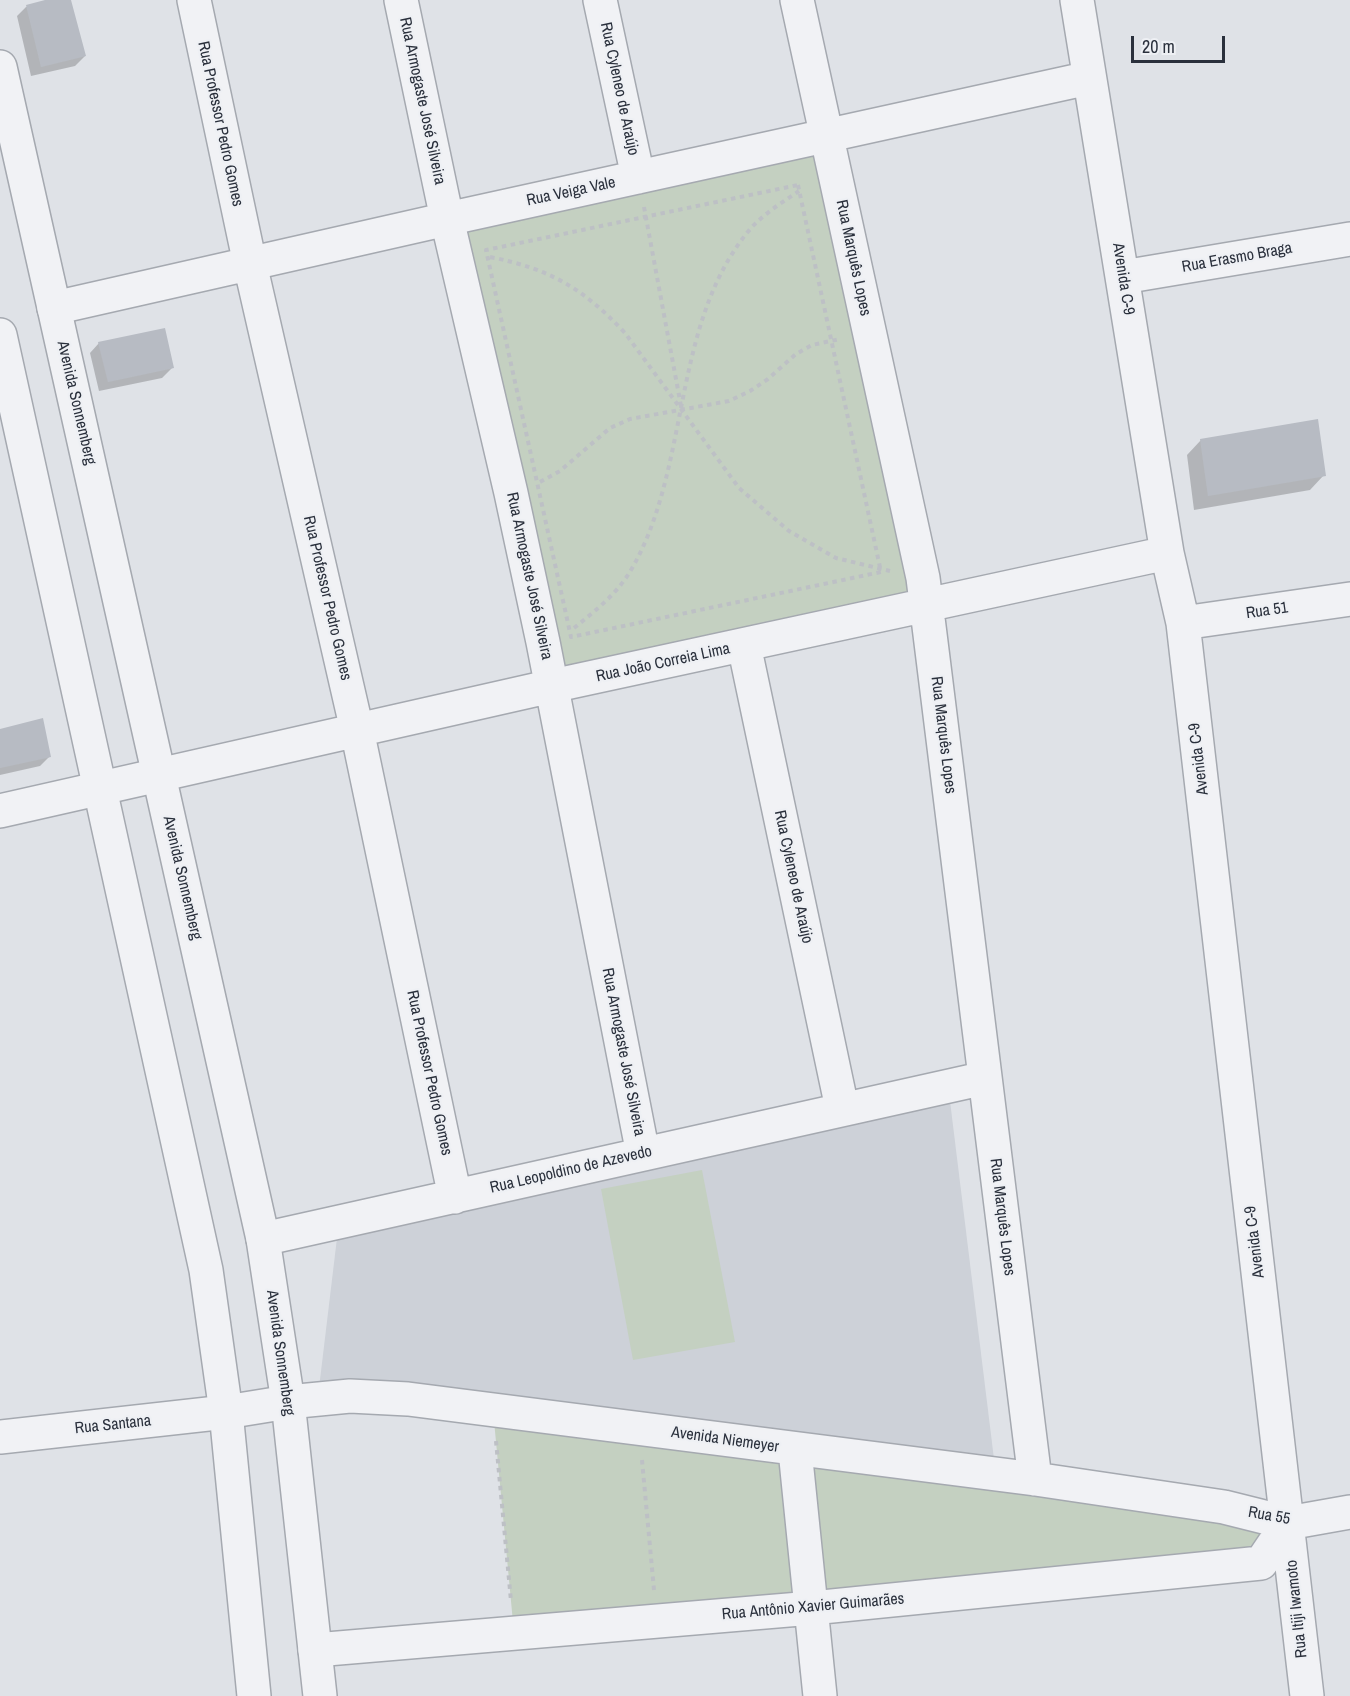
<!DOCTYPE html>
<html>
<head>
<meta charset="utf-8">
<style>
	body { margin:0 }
	#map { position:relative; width:1350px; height:1696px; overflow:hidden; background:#dfe2e7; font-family:"Archivo Narrow",sans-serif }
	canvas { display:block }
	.scale { position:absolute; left:1131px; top:36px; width:94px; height:27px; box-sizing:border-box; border:3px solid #2a303c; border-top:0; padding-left:8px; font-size:18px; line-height:21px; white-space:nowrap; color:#2a303c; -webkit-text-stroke:4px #eef0f4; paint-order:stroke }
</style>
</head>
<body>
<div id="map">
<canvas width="1350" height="1696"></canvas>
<div class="scale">20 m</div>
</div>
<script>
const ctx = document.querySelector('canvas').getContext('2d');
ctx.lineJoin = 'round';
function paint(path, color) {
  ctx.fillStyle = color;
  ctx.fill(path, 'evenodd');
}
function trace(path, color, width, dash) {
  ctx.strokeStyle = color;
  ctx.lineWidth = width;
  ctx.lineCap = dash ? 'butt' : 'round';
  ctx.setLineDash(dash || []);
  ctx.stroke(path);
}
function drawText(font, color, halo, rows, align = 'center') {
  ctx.font = font + ' "Archivo Narrow",sans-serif';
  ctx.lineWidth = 4.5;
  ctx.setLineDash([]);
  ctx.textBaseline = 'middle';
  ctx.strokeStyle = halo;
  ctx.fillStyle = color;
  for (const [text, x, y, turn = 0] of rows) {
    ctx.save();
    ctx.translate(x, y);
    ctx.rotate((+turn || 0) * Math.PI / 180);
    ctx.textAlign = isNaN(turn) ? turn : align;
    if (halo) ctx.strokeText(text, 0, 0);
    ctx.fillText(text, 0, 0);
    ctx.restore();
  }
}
paint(new Path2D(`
	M950,1101L994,1459L319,1388L337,1238Z`), '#cdd1d8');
paint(new Path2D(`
	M818,152L911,591L559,668L460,230Z
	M702,1170L735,1342L633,1360L601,1189Z
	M493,1410L1288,1523L1261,1563L514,1633Z`), '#c4d0c1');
paint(new Path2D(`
	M51,0H69L85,56L75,66L31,76L17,16L26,7Z
	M99,343L172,368L162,378L99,391L90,353Z
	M1201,440L1324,475L1310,490L1194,510L1187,455Z
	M0,730L50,756L40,766L0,775Z`), '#0003');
paint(new Path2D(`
	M45,0H71L86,56L41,67L26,5Z
	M165,328L174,368L108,382L98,342Z
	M1318,419L1326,476L1208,496L1200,439Z
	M43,718L51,757L0,768V729Z`), '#b7bbc3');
const minor = new Path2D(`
	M194,0L250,264L357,730L455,1197
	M401,0L447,219L511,493L543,642L643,1154
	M600,0L638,177
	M797,0L923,578L1035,1479
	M1077,0L1167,553L1183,623L1307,1696
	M1123,277L1350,239
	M54,308L447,219L1089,78
	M1183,623L1350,599
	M744,645L842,1108
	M0,811L552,686L1167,553
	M263,1239L985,1078
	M0,1437L226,1412L288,1402L350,1396L408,1399L1035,1479L1224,1507L1288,1523L1350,1512
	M795,1450L820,1696
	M315,1650L812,1608L1261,1563L1288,1523`);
const tertiary = new Path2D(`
	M0,67L263,1239L288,1402L320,1696
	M0,335L206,1270L226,1412L254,1696`);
trace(minor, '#a5a9b0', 36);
trace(tertiary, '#a5a9b0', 36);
trace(new Path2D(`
	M798,185L881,572L571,637L486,250Z
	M644,207L681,406
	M490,257C550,269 583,288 625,333L739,488L789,531L836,558L890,571
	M540,482L560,471L610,428L630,419L729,401L750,391L768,379L796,354L812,345L840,339
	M574,628C595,611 617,594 631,570C692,466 670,321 752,227C766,212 783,202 799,191
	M496,1441L511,1601
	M642,1460L654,1590`), '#bdc0c5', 4, [4.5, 4.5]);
trace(minor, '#f1f2f5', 33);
trace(tertiary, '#f1f2f5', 33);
drawText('16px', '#2a303c', '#eef0f4', [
	["Rua Cyleneo de Araújo",619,89,78],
	["Rua Armogaste José Silveira",422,101,78],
	["Rua Professor Pedro Gomes",220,124,78],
	["Rua Veiga Vale",571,192,-12],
	["Rua Marquês Lopes",853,258,78],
	["Rua Erasmo Braga",1237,258,-10],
	["Avenida C-9",1123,279,81],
	["Avenida Sonnemberg",76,403,77],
	["Rua Armogaste José Silveira",529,576,78],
	["Rua Professor Pedro Gomes",327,598,77],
	["Rua 51",1267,611,-8],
	["Rua João Correia Lima",663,663,-12],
	["Rua Marquês Lopes",943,735,83],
	["Avenida C-9",1199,759,-97],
	["Rua Cyleneo de Araújo",793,877,78],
	["Avenida Sonnemberg",182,878,77],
	["Rua Armogaste José Silveira",623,1052,79],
	["Rua Professor Pedro Gomes",429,1073,78],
	["Rua Leopoldino de Azevedo",571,1170,-13],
	["Rua Marquês Lopes",1002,1217,83],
	["Avenida C-9",1255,1242,-97],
	["Avenida Sonnemberg",280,1353,82],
	["Rua Santana",113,1425,-6],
	["Avenida Niemeyer",725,1440,8],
	["Rua 55",1269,1516,10],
	["Rua Antônio Xavier Guimarães",813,1607,-5],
	["Rua Itiji Iwamoto",1297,1609,-96]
]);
</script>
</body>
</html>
